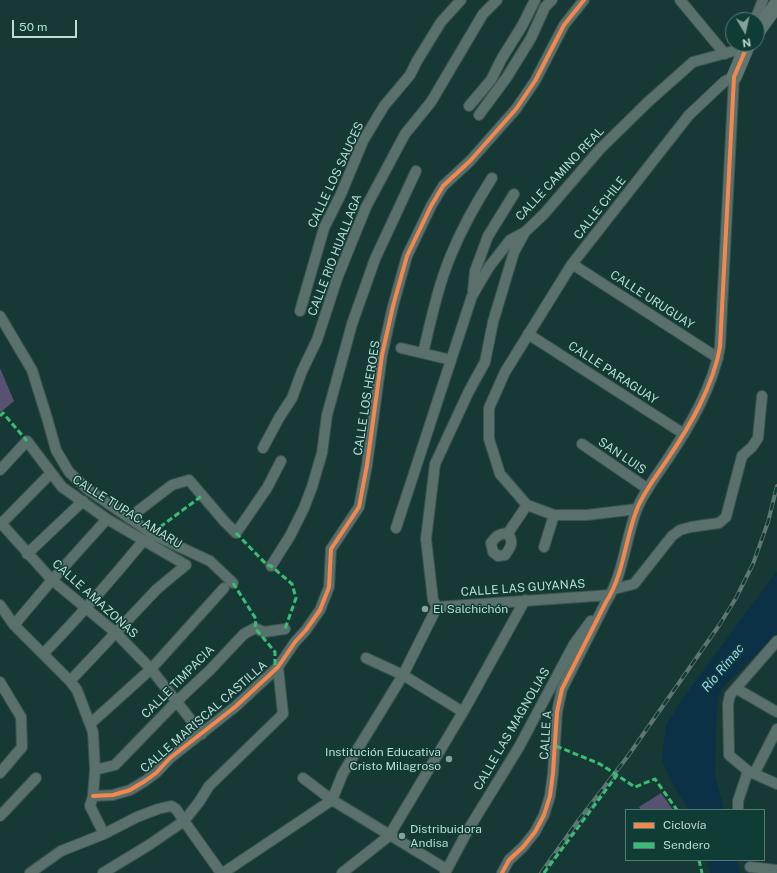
<!DOCTYPE html>
<html>
<head>
<meta charset="utf-8">
<style>
	body { margin:0 }
	#map { position:relative; width:777px; height:873px; overflow:hidden; background:#173935; font-family:"Public Sans",sans-serif }
	canvas { display:block }
	.legend { position:absolute; left:625px; top:809px; width:140px; height:52px; box-sizing:border-box; background:#0f3c35; border:1px solid #557b75; margin:0; padding:5px 7px; list-style:none; font-size:12px; color:#bedad4 }
	.legend li { display:flex; align-items:center; gap:8px; height:20px }
	.legend b { width:20px; border:1px solid #557b75 }
	.north { position:absolute; left:725px; top:12px; width:40px; height:40px; box-sizing:border-box; background:#0f3c35; border:1px solid #557b75; border-radius:50%; rotate:171deg; font-size:11px; font-weight:700; line-height:16px; text-align:center; color:#bedad4 }
	.north::after { content:''; display:block; margin:auto; width:14px; height:18px; background:#84a29c; clip-path:polygon(50% 0,100% 100%,50% 72%,0 100%) }
	.scale { position:absolute; left:12px; top:20px; width:65px; height:18px; box-sizing:border-box; border:2px solid #bedad4; border-top:0; padding-left:5px; font-size:12px; line-height:14px; white-space:nowrap; color:#bedad4; -webkit-text-stroke:3px #0f3c35; paint-order:stroke }
</style>
</head>
<body>
<div id="map">
<canvas width="777" height="873"></canvas>
<ul class="legend">
<li><b style="height:5px;background:#f5874c"></b>Ciclovía</li>
<li><b style="height:5px;background:#3abd76"></b>Sendero</li>
</ul>
<div class="north">N</div>
<div class="scale">50 m</div>
</div>
<script>
const ctx = document.querySelector('canvas').getContext('2d');
ctx.lineJoin = 'round';
function paint(path, color) {
  ctx.fillStyle = color;
  ctx.fill(path, 'evenodd');
}
function trace(path, color, width, dash) {
  ctx.strokeStyle = color;
  ctx.lineWidth = width;
  ctx.lineCap = dash ? 'butt' : 'round';
  ctx.setLineDash(dash || []);
  ctx.stroke(path);
}
function drawText(font, color, halo, rows, align = 'center') {
  ctx.font = font + ' "Public Sans",sans-serif';
  ctx.lineWidth = 3;
  ctx.setLineDash([]);
  ctx.textBaseline = 'middle';
  ctx.strokeStyle = halo;
  ctx.fillStyle = color;
  for (const [text, x, y, turn = 0] of rows) {
    ctx.save();
    ctx.translate(x, y);
    ctx.rotate((+turn || 0) * Math.PI / 180);
    ctx.textAlign = isNaN(turn) ? turn : align;
    if (halo) ctx.strokeText(text, 0, 0);
    ctx.fillText(text, 0, 0);
    ctx.restore();
  }
}
paint(new Path2D(`
	M0,368L14,401L0,413Z
	M661,793L673,810H641L639,807Z`), '#595172');
paint(new Path2D(`
	M777,571V634L725,685L719,694L717,702L715,774L724,810H689L671,781L662,760L666,725L683,698Z
	M707,860H737L740,873H710Z`), '#0c3146');
const street = new Path2D(`
	M680,0L725,54
	M755,20L763,0
	M469,106L491,80L502,58L522,26L535,0
	M479,115L507,77L531,38L545,7L552,0
	M572,264L718,358
	M473,291L475,271L488,236L514,194
	M300,311L324,228L341,194L363,141L384,106L410,75L417,61L441,22L461,0
	M0,316L32,370L47,418L56,450L69,472L87,489L154,535L210,561L233,583
	M528,334L684,434
	M401,348L451,360
	M423,353C431,320 438,286 451,255C462,228 476,203 492,178
	M582,444L648,489
	M263,448L279,418L292,398L302,371L317,340L338,276L366,207L405,134L431,102L483,14L497,0
	M0,470L27,441L62,487L107,519L186,565L157,589L70,681
	M138,511L172,485L189,480L224,521L236,533L267,488L281,461
	M0,522L52,580L116,633L151,669L202,734
	M0,525L51,473
	M396,528L472,296L489,267L510,240L525,232L544,214L600,149L648,102L693,62L745,48
	M508,533C514,543 511,547 505,555L498,556L493,552L491,543C496,536 499,534 508,533L527,505
	M544,547L554,515
	M27,554L83,501
	M271,566L290,536L304,508L312,487L322,453L327,415L352,324L375,259L416,171
	M614,589L634,584L672,536L680,530L691,527L719,523L726,517L742,456L752,447L758,438L762,396
	M0,605L14,625L70,681L77,690L93,732L95,770L93,796L90,806L104,834
	M437,607L433,600L426,539L435,464L469,391L485,362L493,322L514,252L525,232
	M437,607L610,595
	M14,625L52,580L107,519
	M777,641L730,695L728,704L729,755L748,771L777,784
	M43,654C78,618 111,580 144,540
	M366,658L403,675L463,712
	M0,682L21,717L22,747L0,773
	M737,689L777,712
	M90,724L151,669L224,588
	M95,770L115,765L177,701L210,670L244,634L255,628L264,632L285,629
	M754,774L777,729
	M303,778L332,800L446,869
	M93,796L113,795L130,790L145,781L156,773L170,758L235,707L278,667L295,642L306,630L320,610L329,587L331,549L359,507L367,465L382,355L393,306L407,256L431,206L443,186L470,161L516,109L535,81L564,25L584,0
	M738,810V801L748,771
	M0,816L36,778
	M750,867L777,870
	M30,873L61,851L104,834L137,817L158,809L171,806L176,809L184,821L149,845L103,873
	M221,873L184,821L199,802L209,786L283,714L278,667
	M223,873L332,800L343,773L403,675L437,607
	M342,873L389,836L463,712L525,600
	M445,873L468,830L519,747L574,644L591,621
	M502,873L509,860L523,847L535,832L544,815L550,796L553,773L557,712L562,689L606,602C624,574 625,539 637,509C644,491 658,474 669,457C691,424 713,386 720,347L734,77L725,81L689,115L572,264L505,372L489,408V439L500,474L527,505L554,515H587L637,509`);
const secondary = new Path2D(`
	M757,32L777,4
	M734,77L748,44`);
trace(street, '#3b5451', 12);
trace(secondary, '#3b5451', 16);
trace(street, '#59706d', 10);
trace(secondary, '#607471', 15);
const rail = new Path2D(`
	M541,873L578,821L628,756L720,624L736,598L753,564L768,522L777,486`);
trace(rail, '#607673', 4);
trace(rail, '#0f3c35', 2.5, [8]);
trace(new Path2D(`
	M0,416L3,413L27,441
	M160,527L203,495
	M236,533L267,565L271,566L292,584L296,598L285,629
	M233,583L256,619L255,628L275,652V669
	M556,746L600,764L635,787L655,779L677,810
	M699,860L702,873
	M544,873L617,775`), '#3abd76', 3, [6, 3]);
trace(new Path2D(`
	M93,796L113,795L130,790L145,781L156,773L170,758L235,707L278,667L295,642L306,630L320,610L329,587L331,549L359,507L367,465L382,355L393,306L407,256L431,206L443,186L470,161L516,109L535,81L564,25L584,0
	M502,873L509,860L523,847L535,832L544,815L550,796L553,773L557,712L562,689L606,602C624,574 625,539 637,509C644,491 658,474 669,457C691,424 713,386 720,347L734,77L748,44`), '#f5874c', 4);
for (const [x, y, r, color] of [
	[425,609,4,"#84a29c"],
	[449,759,4,"#84a29c"],
	[402,836,4,"#84a29c"]
]) {
  const dot = new Path2D();
  dot.arc(x, y, r, 0, 2 * Math.PI);
  ctx.fillStyle = color;
  ctx.fill(dot);
  trace(dot, '#0f3c35', 1.5);
}
drawText('12px', '#bedad4', '#0f3c35', [
	["CALLE CAMINO REAL",560,174,-47],
	["CALLE LOS SAUCES",336,175,-65],
	["CALLE CHILE",600,208,-52],
	["CALLE RIO HUALLAGA",335,255,-69],
	["CALLE URUGUAY",652,300,33],
	["CALLE PARAGUAY",613,373,33],
	["CALLE LOS HEROES",367,398,-81],
	["SAN LUIS",622,456,34],
	["CALLE TUPAC AMARU",127,512,32],
	["CALLE LAS GUYANAS",523,588,-4],
	["CALLE AMAZONAS",95,599,42],
	["CALLE TIMPACIA",178,682,-45],
	["CALLE MARISCAL CASTILLA",204,717,-41],
	["CALLE LAS MAGNOLIAS",512,729,-60],
	["CALLE A",546,735,-86]
]);
drawText('12px', '#bedad4', '#0f3c35', [
	["El Salchichón",433,609],
	["Institución Educativa",441,752,"right"],
	["Cristo Milagroso",441,766,"right"],
	["Distribuidora",410,829],
	["Andisa",410,843]
], 'left');
drawText('italic 13px', '#9ed3fa', '#0f3c35', [
	["Río Rímac",723,668,-50]
]);
</script>
</body>
</html>
